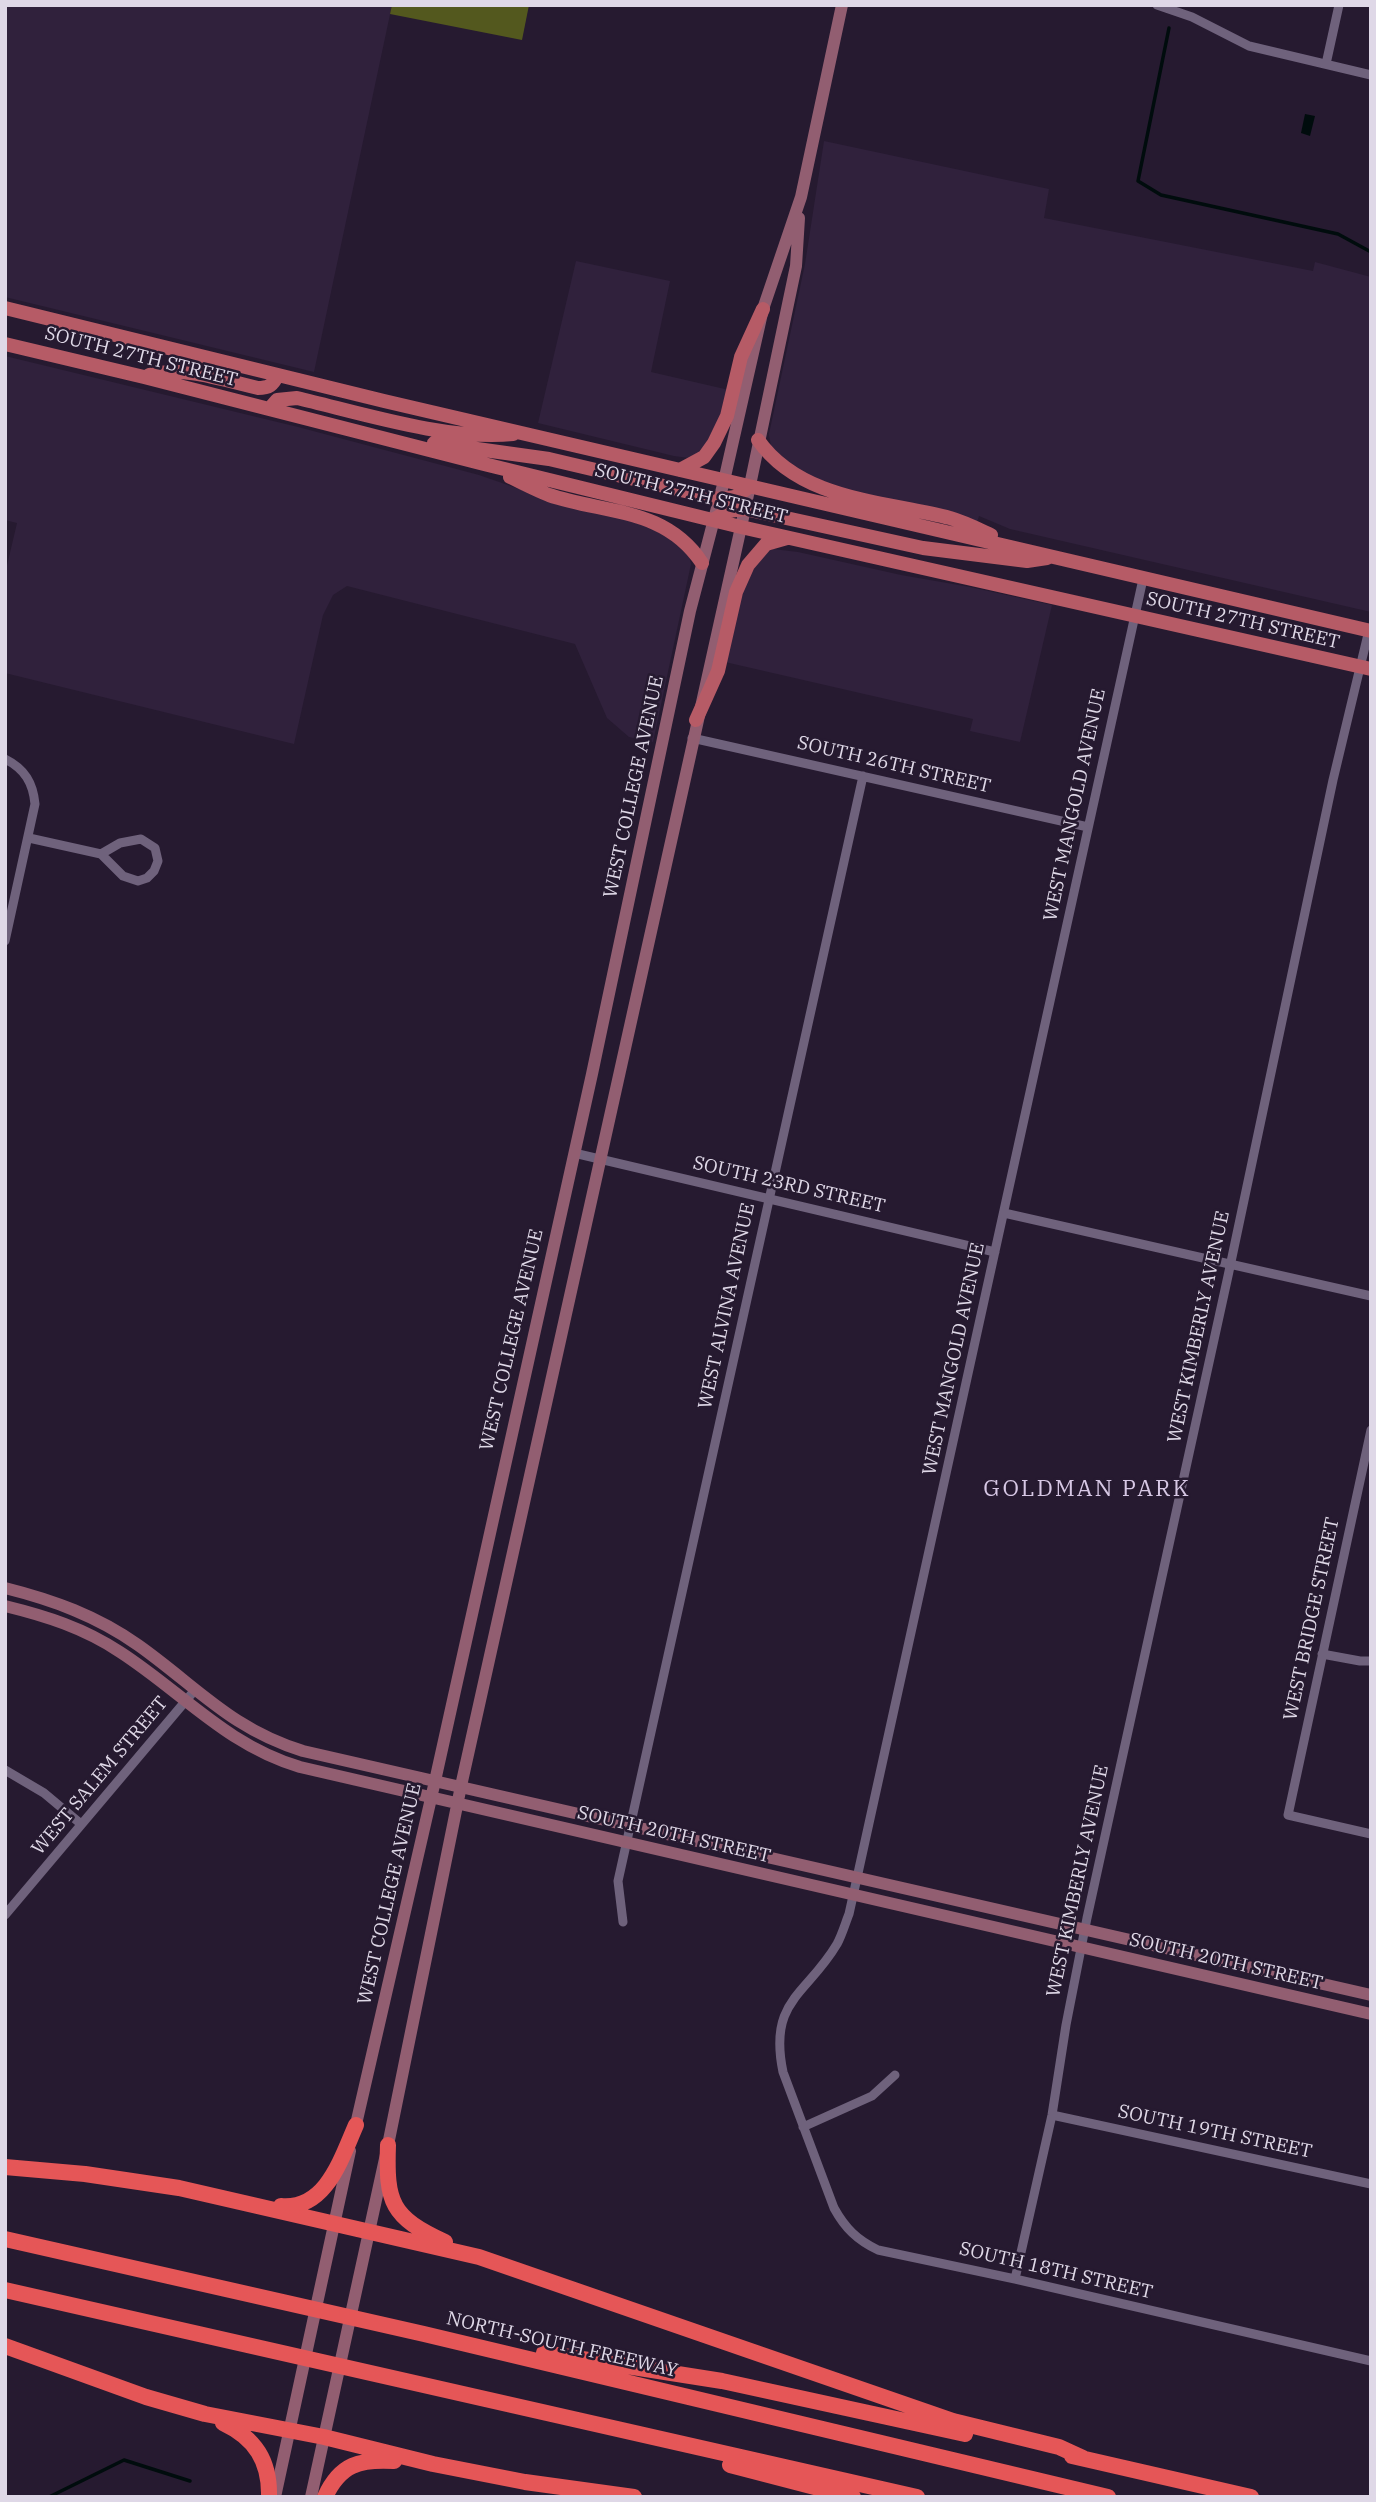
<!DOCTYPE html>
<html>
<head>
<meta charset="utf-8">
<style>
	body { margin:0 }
	#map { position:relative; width:1376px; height:2502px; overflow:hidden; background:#261a30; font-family:"IBM Plex Serif",serif }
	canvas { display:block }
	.frame { position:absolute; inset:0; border:7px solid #dfd8e7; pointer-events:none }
</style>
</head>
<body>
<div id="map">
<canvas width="1376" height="2502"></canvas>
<div class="frame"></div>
</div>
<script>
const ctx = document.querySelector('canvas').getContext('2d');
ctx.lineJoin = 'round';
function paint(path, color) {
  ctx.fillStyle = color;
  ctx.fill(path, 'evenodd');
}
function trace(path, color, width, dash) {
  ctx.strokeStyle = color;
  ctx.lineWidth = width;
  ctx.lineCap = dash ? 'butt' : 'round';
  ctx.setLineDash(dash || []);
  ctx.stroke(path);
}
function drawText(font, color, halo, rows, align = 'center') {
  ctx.font = font + ' "IBM Plex Serif",serif';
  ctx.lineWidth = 5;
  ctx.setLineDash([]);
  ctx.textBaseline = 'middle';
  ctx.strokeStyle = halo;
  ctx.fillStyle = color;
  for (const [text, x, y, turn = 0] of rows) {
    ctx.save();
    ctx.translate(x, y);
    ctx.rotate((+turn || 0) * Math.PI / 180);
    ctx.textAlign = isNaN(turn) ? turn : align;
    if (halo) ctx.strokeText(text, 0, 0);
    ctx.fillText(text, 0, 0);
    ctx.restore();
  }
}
paint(new Path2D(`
	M5,5H392L314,372L5,297Z
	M824,141L1049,189L1044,218L1313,271L1315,262L1371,277V612L1010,529L979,516L977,522L830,486L804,476L771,447L769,434L805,264Z
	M576,261L670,281L651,372L729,390L723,413L705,449L689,458L674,456L538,423Z
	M5,356L298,427L479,475L548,499L633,519L664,532L689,556L691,564L653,742L629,737L607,718L575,644L347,586L333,595L323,615L294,744L5,673V574L17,523L5,520Z
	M773,549L798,552L901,575L970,587L1052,605L1020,742L970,731L973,719L725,662L738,603L749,573L767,551Z`), '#30213c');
paint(new Path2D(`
	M392,5H529L522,40L390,14Z`), '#53581e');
paint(new Path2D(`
	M1305,114L1315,116L1310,136L1301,133Z`), '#000c0d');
trace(new Path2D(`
	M1169,28L1138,181L1161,195L1338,234L1371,252
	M49,2497L124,2460L190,2481`), '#000c0d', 3.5);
trace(new Path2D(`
	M1157,5L1192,17L1249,46L1371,75
	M1326,64L1339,5
	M1143,579L849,1914C845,1924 842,1935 837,1944C807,1995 768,2000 783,2072L834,2208C845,2228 857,2240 878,2250L1015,2279L1371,2361
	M692,738L1088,827
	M5,759C25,769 33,783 35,804L5,941
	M29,838L101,854L123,876L138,881L147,878L154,871L158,861L155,848L141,839L120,843L101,854
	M574,1153L995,1252
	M1004,1213L1371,1296
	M1371,1430L1288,1815L1371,1834
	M1322,1654L1360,1661H1371
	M5,1770L44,1793L81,1824
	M5,1915L194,1691
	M623,1922L618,1881L624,1854L863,776
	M1052,2115L1371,2184
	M803,2127L872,2096L895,2075
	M1015,2279L1052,2115L1066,2025L1087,1918L1228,1276L1333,780L1369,630`), '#6f627c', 9);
trace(new Path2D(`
	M5,1588C53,1600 97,1616 138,1645C196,1686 231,1729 303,1751L1371,1995
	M5,1606C46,1616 84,1628 120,1652C182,1692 226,1745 300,1767L1371,2014
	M354,2133L435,1781L592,1074L690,611L724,481L763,309L801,197L842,5
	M275,2497L350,2151
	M311,2497L388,2145L461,1786L745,509L796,266L799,218`), '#925e71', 12);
trace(new Path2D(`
	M5,308L384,401L1371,631
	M5,344L144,377L484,464L741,527L1371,669
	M149,375C186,366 222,380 258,388C269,388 273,385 277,376
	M270,408L277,400L297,398C361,413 449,441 513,434
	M758,440C801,501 885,501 950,518C964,522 978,529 991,535
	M434,443L549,459L719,499L735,497L749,487
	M680,470L704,457L714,443L727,416L741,357L763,309
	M510,477C523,483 536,490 549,495C605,514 665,507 702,563
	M713,520L728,511L745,509L923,548L1027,561L1047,558
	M696,720L718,671L736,592L748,565L766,544L787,538`), '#b65b66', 14);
trace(new Path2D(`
	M388,2145C386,2203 391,2217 445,2242
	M5,2167L85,2174L179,2188L479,2257L953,2421L1059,2447L1083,2458
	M281,2206C326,2210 341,2159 356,2125
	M5,2239L424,2334L1108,2497
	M5,2290L917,2497
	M5,2346L146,2397L205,2414L324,2437L433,2464L525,2482L634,2497
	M544,2353L722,2381L965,2434
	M223,2423C255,2438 270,2461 269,2497
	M1072,2456L1251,2497
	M730,2465L853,2497
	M325,2497C340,2464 360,2459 394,2461`), '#e55657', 16);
drawText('19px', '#dfd8e7', '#261a30', [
	["SOUTH 27TH STREET",141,357,14],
	["SOUTH 27TH STREET",691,494,14],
	["SOUTH 27TH STREET",1243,621,13],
	["SOUTH 26TH STREET",894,765,13],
	["WEST COLLEGE AVENUE",634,787,-78],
	["WEST MANGOLD AVENUE",1075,805,-78],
	["SOUTH 23RD STREET",789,1185,13],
	["WEST ALVINA AVENUE",727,1306,-78],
	["WEST KIMBERLY AVENUE",1199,1327,-78],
	["WEST COLLEGE AVENUE",512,1340,-77],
	["WEST MANGOLD AVENUE",954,1359,-78],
	["WEST BRIDGE STREET",1312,1619,-78],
	["WEST SALEM STREET",100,1776,-50],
	["SOUTH 20TH STREET",674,1835,13],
	["WEST KIMBERLY AVENUE",1078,1881,-78],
	["WEST COLLEGE AVENUE",390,1894,-77],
	["SOUTH 20TH STREET",1226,1962,13],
	["SOUTH 19TH STREET",1215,2132,12],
	["SOUTH 18TH STREET",1056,2271,13],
	["NORTH-SOUTH FREEWAY",562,2345,13]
]);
ctx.letterSpacing = '2px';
drawText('23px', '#d6c7e4', '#261a30', [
	["GOLDMAN PARK",1087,1489]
]);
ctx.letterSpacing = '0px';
</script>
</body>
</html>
